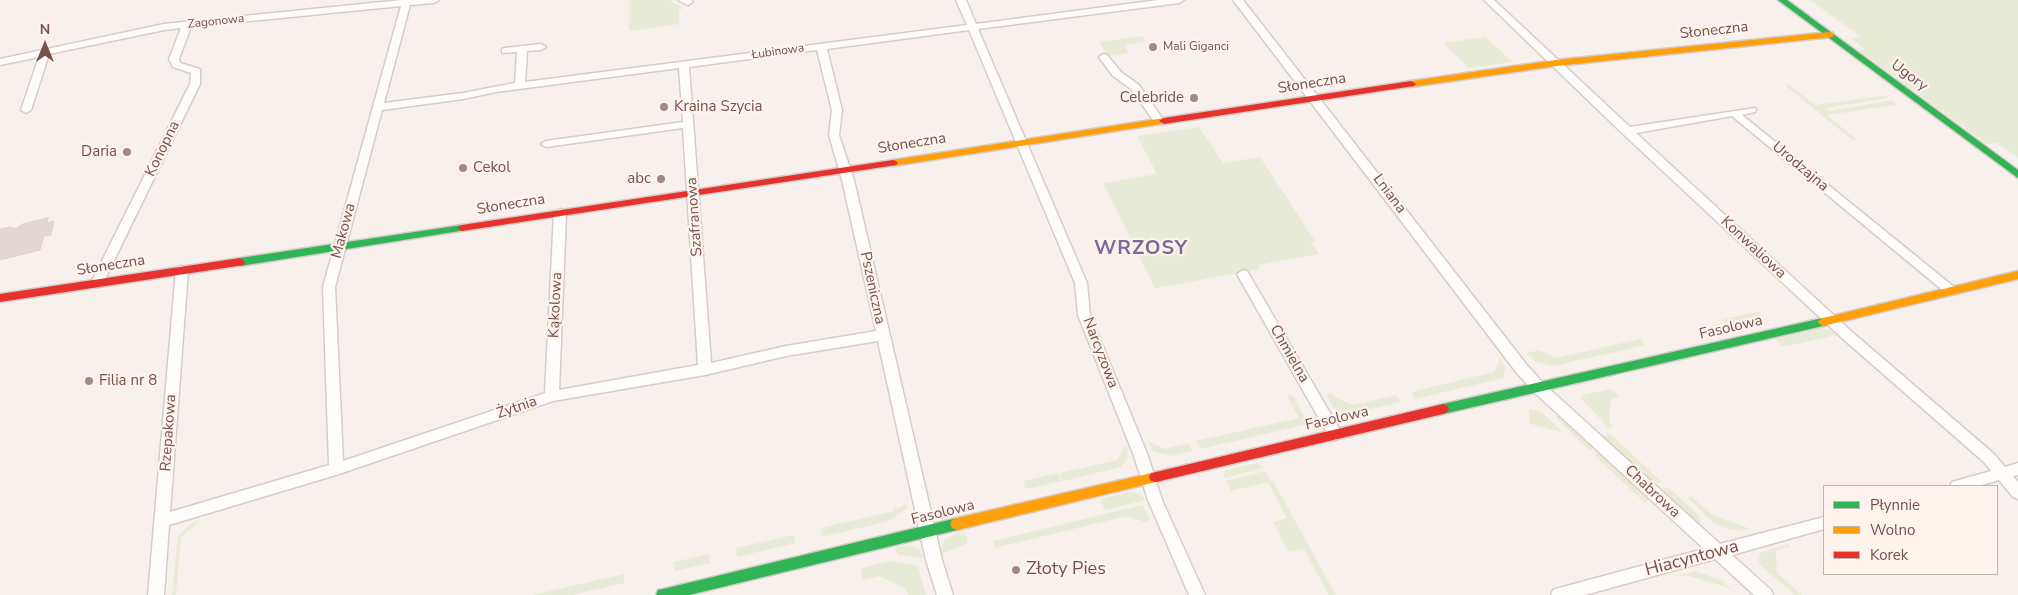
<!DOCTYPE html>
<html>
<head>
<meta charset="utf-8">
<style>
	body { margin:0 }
	#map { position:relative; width:2018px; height:595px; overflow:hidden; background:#f7f0ec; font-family:"Nunito Sans",sans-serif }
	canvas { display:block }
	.legend { position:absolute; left:1823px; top:485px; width:175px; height:90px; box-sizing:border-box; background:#fef4ed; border:1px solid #c7b3ad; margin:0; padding:6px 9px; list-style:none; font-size:15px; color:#75514c }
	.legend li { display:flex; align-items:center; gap:10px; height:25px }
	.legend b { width:25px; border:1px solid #c7b3ad }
	.north { position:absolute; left:20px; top:20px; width:50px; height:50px; -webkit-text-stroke:4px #fef4ed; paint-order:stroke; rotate:0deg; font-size:14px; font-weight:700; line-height:20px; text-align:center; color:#75514c }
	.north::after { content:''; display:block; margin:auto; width:18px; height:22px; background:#75514c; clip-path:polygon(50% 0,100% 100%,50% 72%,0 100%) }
</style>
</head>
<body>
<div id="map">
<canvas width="2018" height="595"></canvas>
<ul class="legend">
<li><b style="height:6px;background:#30b455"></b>Płynnie</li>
<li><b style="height:6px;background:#ff9f0a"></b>Wolno</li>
<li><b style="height:6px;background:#e5322d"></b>Korek</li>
</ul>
<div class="north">N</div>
</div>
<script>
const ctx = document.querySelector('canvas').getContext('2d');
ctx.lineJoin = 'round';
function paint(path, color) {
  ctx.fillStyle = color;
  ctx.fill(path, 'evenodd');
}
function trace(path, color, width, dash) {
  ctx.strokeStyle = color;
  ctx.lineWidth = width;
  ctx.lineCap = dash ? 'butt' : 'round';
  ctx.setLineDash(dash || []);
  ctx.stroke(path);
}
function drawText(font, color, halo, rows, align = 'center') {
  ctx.font = font + ' "Nunito Sans",sans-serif';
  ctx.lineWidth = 4.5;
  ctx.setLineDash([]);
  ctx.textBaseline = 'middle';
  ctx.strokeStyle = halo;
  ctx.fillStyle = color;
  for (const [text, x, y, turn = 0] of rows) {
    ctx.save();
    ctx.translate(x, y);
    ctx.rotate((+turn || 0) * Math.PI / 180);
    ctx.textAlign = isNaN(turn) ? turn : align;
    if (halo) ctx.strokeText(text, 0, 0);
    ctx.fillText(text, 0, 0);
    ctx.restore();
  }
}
paint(new Path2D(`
	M629,0H671L672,2L684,7L679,11V24L629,31Z
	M1810,0H2018V158L1997,143L1987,144L1860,51L1865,49L1850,38L1861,37Z
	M1142,36L1146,41L1124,45L1129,53L1108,56L1099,42Z
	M1485,37L1513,62L1469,68L1443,43Z
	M1788,84L1815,105L1883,96V94L1888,98L1826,108L1830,111L1892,100L1900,107L1896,105L1827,115L1856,139L1852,140L1785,85Z
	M1199,127L1223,163L1260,157L1315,241L1311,242L1319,254L1258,265L1260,269L1250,271L1155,288L1103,183L1157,174L1137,136Z
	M1758,311L1764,317L1728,326L1722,320Z
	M1821,328L1834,330L1841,334L1788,346L1780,345L1775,339Z
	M1640,339L1646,345L1553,366L1536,362L1527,353L1539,350L1556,358Z
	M1500,359L1505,368L1504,378L1415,399L1411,392L1494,372L1499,362L1498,360Z
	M1611,389L1619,397L1611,399L1609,422L1613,426L1609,428L1580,398L1583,395Z
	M1333,393L1336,398L1353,405L1396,395L1401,402L1349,414L1334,409L1326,394Z
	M1293,395L1308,424L1200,449L1196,441L1299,418L1287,396Z
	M1529,409L1541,412L1564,433L1531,424L1529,422Z
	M1558,413L1595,448L1589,450L1559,421L1557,418Z
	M1610,434L1662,482L1656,484L1603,437Z
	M1148,441L1165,449L1189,443L1192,451L1170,456L1153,451Z
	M1124,443L1129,452L1126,453L1128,456L1121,467L1063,481L1060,473L1117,460L1125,447Z
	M1600,453L1648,498L1649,500L1644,502L1594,455Z
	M1257,463L1264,468L1224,478L1225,470Z
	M1265,471L1270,481H1273L1336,595H1329L1304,549L1289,552L1273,522L1287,518L1268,482L1231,491L1226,481Z
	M1058,473L1062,481L1026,489L1023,481Z
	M1668,487L1699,516L1701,523H1698L1662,490Z
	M1129,492L1139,494L1146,500L1105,510L1100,499Z
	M1691,496L1714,516L1751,529C1719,535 1709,518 1688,498Z
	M906,504L907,508L889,521L822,537L820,528L894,511L893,505L898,509Z
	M1138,506H1143L1150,520L1145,522L1127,516L995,548L993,541Z
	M201,520L181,537L176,595H172L178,536L192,523Z
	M963,532L966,535L968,543L942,554C939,539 950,535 963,532Z
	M794,535L795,543L737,557L736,548Z
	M1789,544L1790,546L1776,550L1777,573L1802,595H1795L1760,565C1758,560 1758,556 1762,552Z
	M906,546C916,546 920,548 924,558L898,555L895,548Z
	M709,554L710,563L675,571L674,562Z
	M891,561L918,566L926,595H908L906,589L879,576L863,580L861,568Z
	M1695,571L1721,580L1738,595L1727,587L1685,575L1670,578Z
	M624,574V583L572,595H533Z`), '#e8ecd7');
const building = new Path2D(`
	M48,218L47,223L54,221L51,235L44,236L40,250L0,260V229L10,227L15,229L23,224Z`);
paint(building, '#e3d7d3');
trace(building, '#e0d2ce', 1);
const street = new Path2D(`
	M402,0H439L434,3L410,5L384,103L463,93L515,83L517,52L502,53V49L505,48L541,44L546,47L541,50L527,51L525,82L967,25L956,0H966L976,24L1158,0H1184L1179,3L978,29L1087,283L1090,315L1148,456L1162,500L1205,595H1189L1148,500L1134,456L1078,315L1075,283L969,30L827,49L842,110L839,135L854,180L942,560L953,595H937L926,560L878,341L786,356L705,375L553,401L336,475L169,525L164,595H148L176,270L178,267L182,266L188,270L170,512L329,465L323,287L401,6L191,27L179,59L180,63L200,69V84L103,283L97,287L91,283L190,84L191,73L173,67L169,59L181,28L164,30L49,54L31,110L26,113L21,110L39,57L0,65V59L164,24ZM817,50L832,110L829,135L842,180L876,331L786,346L711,363L689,67ZM679,68L683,122L546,141L541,144L546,147L683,128L698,365L559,390L566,213L560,209L554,213L545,393L343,461L335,287L382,110L463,99L496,92Z
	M678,0H691L693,2L688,5Z
	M1233,0H1243L1526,364L1544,384L1720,544L1824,517V529L1732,555L1771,590L1773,595H1754L1715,559L1585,595H1551L1553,590L1559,588L1704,549L1534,392L1516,372Z
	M1484,0H1494L1630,127L1755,108L1756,110L1755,112L1742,115L1954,287L1956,290L1954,293H1946L1732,116L1636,133L1852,332L1994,454L2005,467L2018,463V475L2013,476L2018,482V499L2013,497L1999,480L1978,486H1950L1952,482L1991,471L1984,462L1842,338L1622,133Z
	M1104,54L1107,55L1121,72L1139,85L1165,122L1164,124H1156L1131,89L1113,76L1099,57Z
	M1243,270L1247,271L1340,430L1342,434L1340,438L1335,440L1330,438L1237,274Z`);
const fast = new Path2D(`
	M1778,0H1787L2018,170V178Z
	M462,225L467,228L466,230L240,266L235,262L240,258Z
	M1823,318L1827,319L1829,322L1827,325L1443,414L1439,412L1437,409L1439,406L1443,404Z
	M957,518L962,520L964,524L962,528L957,530L689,595H656L658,590L663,589Z`);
const slow = new Path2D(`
	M1830,32L1833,33V37L1556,66L1411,87L1406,84L1411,81L1556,60Z
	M1164,118L1167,119V123L893,166L888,163L893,160Z
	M2018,271V279L1823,326L1817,322L1823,318Z
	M1156,472L1161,473L1163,477L1161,481L1156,482L957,530L952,528L950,524L952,520L957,518Z`);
const jam = new Path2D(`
	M1411,81L1416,84L1414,86L1164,124L1159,121L1164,118Z
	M893,160L896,161L898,163L896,165L462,231L457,228L462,225Z
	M240,258L245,262L244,265L0,302V294Z
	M1443,404L1447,406L1449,409L1447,412L1443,414L1156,482L1151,481L1149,477L1151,473L1156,472Z`);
trace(street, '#d6ccc8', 3);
trace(fast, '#d6cbc8', 3);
trace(slow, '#d6cbc8', 3);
trace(jam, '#d6cbc8', 3);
paint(street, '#fefdfc');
paint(fast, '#30b455');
paint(slow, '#ff9f0a');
paint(jam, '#e5322d');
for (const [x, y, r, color] of [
	[1153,47,5,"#a28984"],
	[1194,98,5,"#a28984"],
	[664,107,5,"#a28984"],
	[127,152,5,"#a28984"],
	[463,168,5,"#a28984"],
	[661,179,5,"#a28984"],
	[89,381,5,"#a28984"],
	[1016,570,5,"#a28984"]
]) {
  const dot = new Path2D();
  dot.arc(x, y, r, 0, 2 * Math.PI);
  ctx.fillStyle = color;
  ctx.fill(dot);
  trace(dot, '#fef4ed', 2);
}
drawText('12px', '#75514c', '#fef4ed', [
	["Zagonowa",216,22,-6],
	["Łubinowa",778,52,-8]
]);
drawText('12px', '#75514c', '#fef4ed', [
	["Mali Giganci",1163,47]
], 'left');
drawText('15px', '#75514c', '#fef4ed', [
	["Słoneczna",1714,31,-6],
	["Ugory",1909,76,37],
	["Słoneczna",1312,84,-9],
	["Słoneczna",912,144,-9],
	["Konopna",163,149,-64],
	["Urodzajna",1800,167,40],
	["Lniana",1389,194,53],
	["Słoneczna",511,205,-9],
	["Szafranowa",695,217,-94],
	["Makowa",344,231,-75],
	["Konwaliowa",1753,248,43],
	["Słoneczna",111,266,-9],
	["Pszeniczna",872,288,78],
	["Kąkolowa",556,305,-87],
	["Fasolowa",1731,328,-13],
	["Narcyzowa",1100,353,69],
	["Chmielna",1289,354,60],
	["Żytnia",517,408,-19],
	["Fasolowa",1337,419,-13],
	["Rzepakowa",169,433,-86],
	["Chabrowa",1652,492,43],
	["Fasolowa",943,513,-14]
]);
drawText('15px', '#75514c', '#fef4ed', [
	["Celebride",1184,98],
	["Kraina Szycia",674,107,"left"],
	["Daria",117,152],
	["Cekol",473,168,"left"],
	["abc",651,179],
	["Filia nr 8",99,381,"left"]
], 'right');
drawText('18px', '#75514c', '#fef4ed', [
	["Hiacyntowa",1692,559,-15]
]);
drawText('18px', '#75514c', '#fef4ed', [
	["Złoty Pies",1026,570]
], 'left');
ctx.letterSpacing = '1px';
drawText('bold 20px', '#7d6898', '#fef4ed', [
	["WRZOSY",1141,249]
]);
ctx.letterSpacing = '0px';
</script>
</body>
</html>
